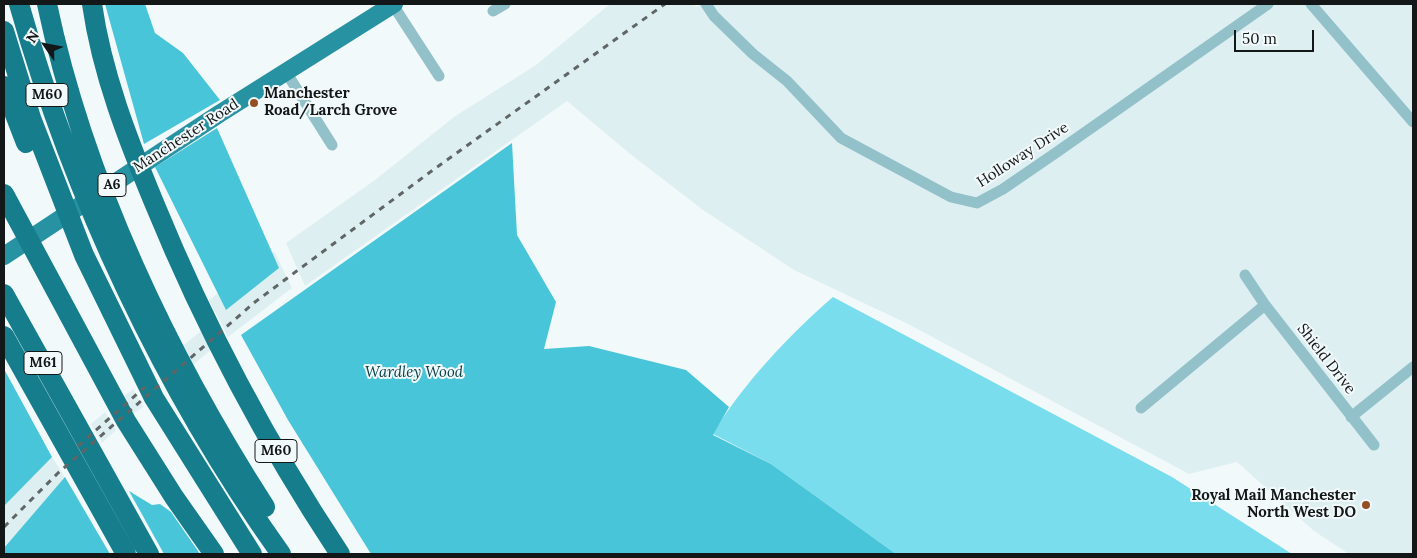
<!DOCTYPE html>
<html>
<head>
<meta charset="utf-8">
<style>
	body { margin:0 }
	#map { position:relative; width:1417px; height:558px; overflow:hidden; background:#f2f9fb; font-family:Lora,serif }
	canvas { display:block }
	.frame { position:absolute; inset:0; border:5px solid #141717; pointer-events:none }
	.north { position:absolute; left:20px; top:20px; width:50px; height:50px; -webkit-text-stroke:4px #f2f9fb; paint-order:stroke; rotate:303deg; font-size:14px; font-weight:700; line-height:20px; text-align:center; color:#141717 }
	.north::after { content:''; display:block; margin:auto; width:18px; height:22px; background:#141717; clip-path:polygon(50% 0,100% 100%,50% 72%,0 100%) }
	.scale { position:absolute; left:1234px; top:30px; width:80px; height:22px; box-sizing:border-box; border:2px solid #141717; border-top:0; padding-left:6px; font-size:15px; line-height:18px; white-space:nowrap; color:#141717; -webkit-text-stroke:4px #f2f9fb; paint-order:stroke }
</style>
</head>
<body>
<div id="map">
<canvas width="1417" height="558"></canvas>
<div class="frame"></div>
<div class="north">N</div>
<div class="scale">50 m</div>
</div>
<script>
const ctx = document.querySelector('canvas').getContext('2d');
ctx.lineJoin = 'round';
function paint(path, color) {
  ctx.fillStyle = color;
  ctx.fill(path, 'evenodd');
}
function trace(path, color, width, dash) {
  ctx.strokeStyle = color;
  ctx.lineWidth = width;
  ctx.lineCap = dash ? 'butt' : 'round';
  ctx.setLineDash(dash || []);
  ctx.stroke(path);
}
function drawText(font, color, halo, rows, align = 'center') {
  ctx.font = font + ' Lora,serif';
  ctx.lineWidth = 4;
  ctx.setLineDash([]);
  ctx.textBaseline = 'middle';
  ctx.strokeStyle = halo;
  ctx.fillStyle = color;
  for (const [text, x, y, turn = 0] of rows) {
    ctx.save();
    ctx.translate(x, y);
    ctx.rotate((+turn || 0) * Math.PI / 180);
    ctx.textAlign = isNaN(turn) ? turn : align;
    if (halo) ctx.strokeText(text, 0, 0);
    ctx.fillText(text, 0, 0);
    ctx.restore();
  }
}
paint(new Path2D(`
	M610,4H694L696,7L702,4H1413V554H1349L1314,531L1237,462L1189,474L908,324L794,270L703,210L629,153L567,101L305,286L286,243L375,180L454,117L536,65Z
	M274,251L292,288L228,337L209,300Z
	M201,331L211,350L190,367L180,348Z
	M133,389L143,407L132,415L122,398Z
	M105,412L116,430L102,443L91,424Z
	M45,445L70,486L4,554V487Z`), '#deeff2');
paint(new Path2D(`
	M833,297L1172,477L1292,554H896L771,464L713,434C741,386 790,334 833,297Z`), '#7addee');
paint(new Path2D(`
	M105,4H145L155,33L183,53L220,100L144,144Z
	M217,128L279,268L226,310L155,167Z
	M512,143L517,235L556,302L544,349L589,346L686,370L729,407L713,435L771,464L896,554H371L288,420L241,335Z
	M4,369L52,457L4,506Z
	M65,477L110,554H4V548Z
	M129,491L152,505L160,504L171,512L200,554H164Z`), '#48c5d9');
trace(new Path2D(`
	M706,4L714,16L753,54L787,81L841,138L951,197L977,203L1003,189L1057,152L1268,4
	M1311,4L1413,122
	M393,5L439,76
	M493,11L505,4
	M286,72L332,145
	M1245,275L1265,305L1374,445
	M1141,408L1265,305
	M1351,417L1413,367`), '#93c1ca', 11);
trace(new Path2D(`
	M4,256L219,114L394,4`), '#2792a2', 18);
trace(new Path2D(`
	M19,4C74,198 164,390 281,554
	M47,4C84,180 168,356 265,507
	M92,4C102,74 128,140 155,205C205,327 267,444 340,554
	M4,31L31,118L84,255L154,398L252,554
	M4,86L26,143
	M4,194L126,421L174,497L214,554
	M4,294L149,554
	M4,336L126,554`), '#157d8c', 20);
trace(new Path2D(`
	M78,446L145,387
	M4,527L58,473L255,302L433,170L665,4`), '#606565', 3, [6, 6]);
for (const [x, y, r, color] of [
	[254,103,5,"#944f24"],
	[1366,505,5,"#944f24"]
]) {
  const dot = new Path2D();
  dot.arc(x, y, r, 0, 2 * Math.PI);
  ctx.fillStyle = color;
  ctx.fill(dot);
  trace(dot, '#f2f9fb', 2);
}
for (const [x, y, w] of [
	[47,95,42],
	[112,185,28],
	[43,363,38],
	[276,451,42]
]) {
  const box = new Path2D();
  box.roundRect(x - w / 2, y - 11.5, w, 23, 4);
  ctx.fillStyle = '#f2f9fb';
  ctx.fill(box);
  trace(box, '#141717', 1);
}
drawText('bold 14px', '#141717', null, [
	["M60",47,95],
	["A6",112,185],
	["M61",43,363],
	["M60",276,451]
]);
drawText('bold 15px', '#141717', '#f2f9fb', [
	["Manchester",264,94],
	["Road/Larch Grove",264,111],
	["Royal Mail Manchester",1356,496,"right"],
	["North West DO",1356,513,"right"]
], 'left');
drawText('15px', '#141717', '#f2f9fb', [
	["Manchester Road",186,136,-33],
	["Holloway Drive",1023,155,-33],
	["Shield Drive",1326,359,52]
]);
drawText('italic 15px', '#054049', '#f2f9fb', [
	["Wardley Wood",414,373]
]);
</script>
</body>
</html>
